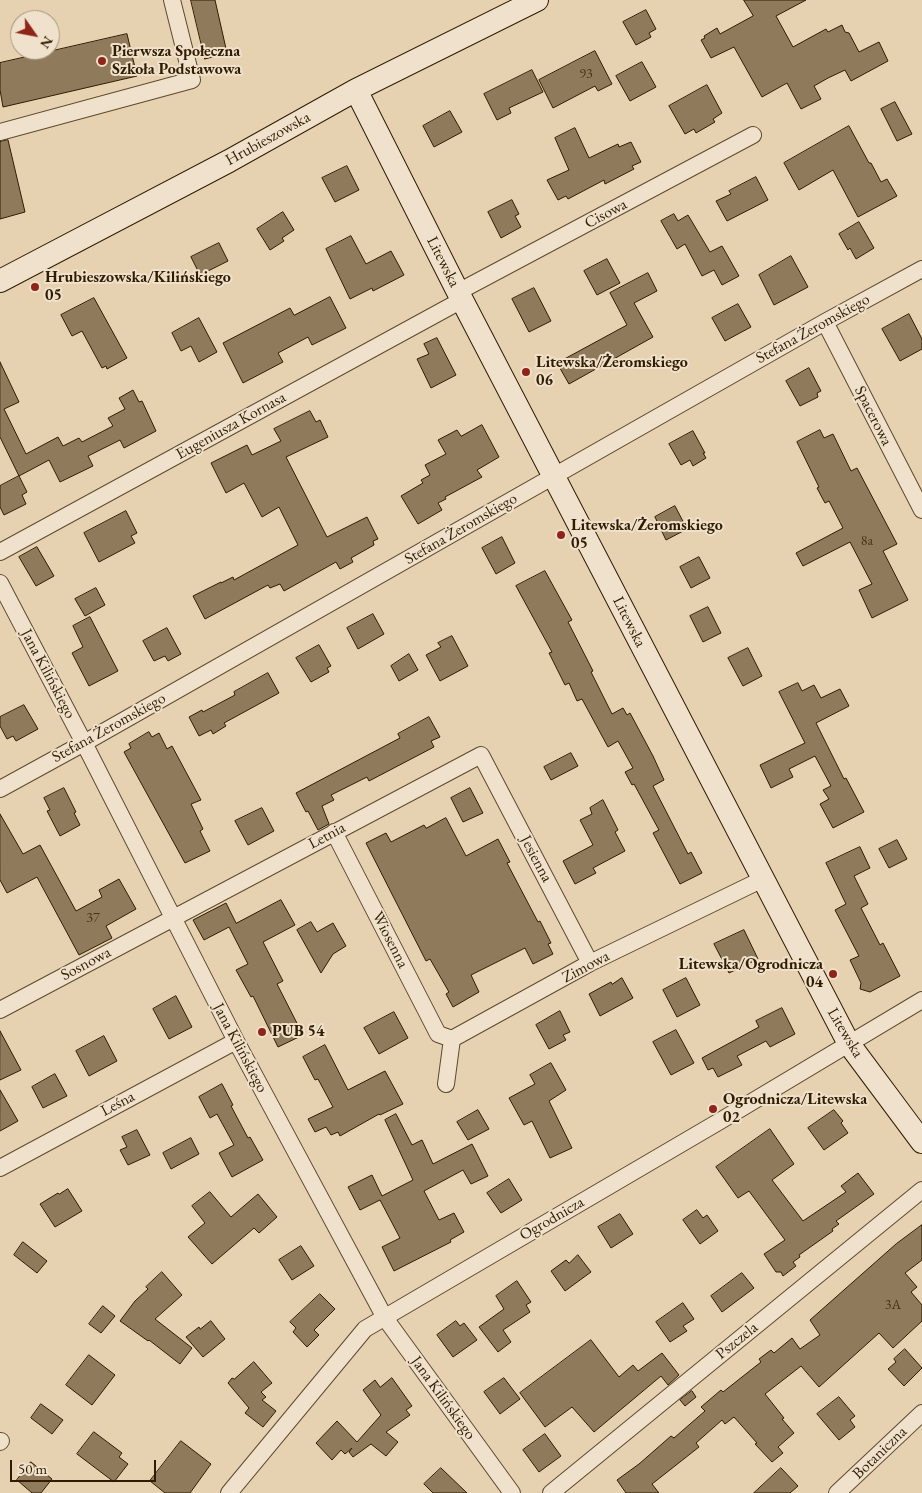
<!DOCTYPE html>
<html>
<head>
<meta charset="utf-8">
<style>
	body { margin:0 }
	#map { position:relative; width:922px; height:1493px; overflow:hidden; background:#e6d1b1; font-family:"EB Garamond",serif }
	canvas { display:block }
	.north { position:absolute; left:10px; top:10px; width:50px; height:50px; box-sizing:border-box; background:#efe1cc; border:1px solid #a3937a; border-radius:50%; rotate:123deg; font-size:14px; font-weight:700; line-height:20px; text-align:center; color:#301d00 }
	.north::after { content:''; display:block; margin:auto; width:18px; height:22px; background:#8f2418; clip-path:polygon(50% 0,100% 100%,50% 72%,0 100%) }
	.scale { position:absolute; left:10px; top:1460px; width:146px; height:22px; box-sizing:border-box; border:2px solid #301d00; border-top:0; padding-left:6px; font-size:15px; line-height:18px; white-space:nowrap; color:#301d00; -webkit-text-stroke:4px #efe1cc; paint-order:stroke }
</style>
</head>
<body>
<div id="map">
<canvas width="922" height="1493"></canvas>
<div class="north">N</div>
<div class="scale">50 m</div>
</div>
<script>
const ctx = document.querySelector('canvas').getContext('2d');
ctx.lineJoin = 'round';
function paint(path, color) {
  ctx.fillStyle = color;
  ctx.fill(path, 'evenodd');
}
function trace(path, color, width, dash) {
  ctx.strokeStyle = color;
  ctx.lineWidth = width;
  ctx.lineCap = dash ? 'butt' : 'round';
  ctx.setLineDash(dash || []);
  ctx.stroke(path);
}
function drawText(font, color, halo, rows, align = 'center') {
  ctx.font = font + ' "EB Garamond",serif';
  ctx.lineWidth = 4;
  ctx.setLineDash([]);
  ctx.textBaseline = 'middle';
  ctx.strokeStyle = halo;
  ctx.fillStyle = color;
  for (const [text, x, y, turn = 0] of rows) {
    ctx.save();
    ctx.translate(x, y);
    ctx.rotate((+turn || 0) * Math.PI / 180);
    ctx.textAlign = isNaN(turn) ? turn : align;
    if (halo) ctx.strokeText(text, 0, 0);
    ctx.fillText(text, 0, 0);
    ctx.restore();
  }
}
const building = new Path2D(`
	M191,0H215L227,53L205,59Z
	M744,0H806L776,16L793,47L826,29L828,32L842,25L845,32L849,33L859,52L879,42L888,61L851,81L845,70L828,78L814,86L821,99L801,109L787,83L762,97L734,47L711,58L701,40L705,38L704,36L717,28L720,34L753,16Z
	M646,10L656,29L649,33L651,37L636,45L623,22Z
	M127,34L137,76L3,107L0,90V63Z
	M595,51L612,84L598,91L595,86L553,108L539,80Z
	M642,62L656,87L630,101L616,76Z
	M532,70L543,92L509,108L511,113L497,120L484,94Z
	M707,85L722,113L713,119L715,122L696,133L694,129L685,134L669,106Z
	M895,102L912,134L897,141L881,109Z
	M450,111L462,132L434,147L423,126Z
	M849,126L869,163H871L881,182L887,179L897,196L858,217L833,170L799,190L784,163Z
	M575,128L589,158L618,144L619,147L631,142L641,162L632,166L634,169L605,184L604,180L568,199L566,196L558,200L547,180L569,170L555,138Z
	M8,140L25,212L0,219V142Z
	M347,166L359,190L335,202L322,178Z
	M756,177L768,200L727,221L716,201L731,194L729,191Z
	M512,200L519,214L515,216L521,227L501,238L488,212Z
	M283,212L294,230L282,238L284,241L270,250L257,229Z
	M674,214L678,221L688,215L710,252L722,246L739,276L722,285L714,270L702,276L685,244L677,249L661,221Z
	M859,222L874,248L856,259L850,248L848,250L839,234Z
	M351,236L366,264L391,251L404,275L373,291L372,288L350,299L326,249Z
	M219,243L228,261L200,275L191,257Z
	M791,256L808,287L774,305L759,275Z
	M607,259L620,283L597,295L584,271Z
	M648,273L657,291L634,303L653,337L569,384L557,363L627,325L610,293Z
	M534,288L551,321L529,332L512,299Z
	M330,297L346,328L312,345L308,337L278,353L283,362L243,383L223,343L290,308L294,315Z
	M94,298L127,358L107,369L106,366L102,368L82,331L72,336L61,315Z
	M738,304L751,327L725,341L712,318Z
	M909,314L922,339V349L900,361L882,329Z
	M199,318L217,352L199,362L191,346L181,351L172,333Z
	M437,338L456,375L431,388L417,359L429,354L424,344Z
	M0,362L19,402L4,409L26,454L58,437L63,446L79,438L82,442L113,426L108,418L125,409L119,398L133,390L139,402L142,401L156,431L124,448L120,440L88,456L93,466L60,482L49,460L19,476L0,437Z
	M809,368L821,391L817,393L818,397L800,406L786,381Z
	M310,411L316,422L320,420L328,437L286,457L327,537L367,517L378,539L373,541L374,545L351,558L353,562L340,569L336,562L284,591L280,584L270,588L268,585L205,619L193,596L221,582V583L233,577L234,580L298,545L279,507L262,517L244,483L226,493L211,463L247,445L252,455L281,441L274,429Z
	M482,425L499,457L477,470L482,477L445,497L446,499L438,503L442,510L418,524L401,496L423,483L421,480L430,475L425,465L446,454L438,440L457,430L461,436Z
	M820,430L824,438L833,434L851,471L857,468L897,544L883,551L908,600L872,618L859,590L872,584L850,542L803,566L796,553L843,528L829,501L825,503L817,488L819,487L797,442Z
	M693,431L705,453H703L706,458L693,466L690,460L681,465L669,444Z
	M19,476L27,492L22,495L26,504L4,515L0,507V486Z
	M675,506L687,529L666,540L655,517Z
	M126,511L137,533L131,536L135,543L99,562L84,533Z
	M502,537L515,563L496,574L482,548Z
	M37,547L54,576L36,586L19,557Z
	M699,557L710,578L691,588L680,567Z
	M545,571L572,620L568,622L593,671L591,672L612,714L623,708L627,715L630,713L653,756L664,780L653,786L688,854L691,852L702,873L680,884L653,833L659,830L634,784L632,785L625,772L633,768L618,741L608,747L582,699L577,701L569,683L565,685L549,653L552,652L516,586Z
	M96,588L105,605L85,616L75,599Z
	M708,607L721,633L703,642L690,616Z
	M373,614L384,634L358,649L347,628Z
	M90,617L118,671L89,686L72,653L83,647L73,626Z
	M167,628L181,654L168,661L165,656L154,661L143,641Z
	M452,636L468,666L440,681L426,655L441,647L438,643Z
	M319,645L331,666L327,668L329,672L311,682L296,658Z
	M748,648L762,676L743,686L728,658Z
	M409,654L418,670L399,681L391,666Z
	M268,673L279,693L224,723L226,726L213,734L211,730L199,736L189,717L202,710L203,712L235,695L234,692Z
	M798,683L802,691L814,685L821,698L840,689L849,706L816,723L844,779L846,778L864,812L833,828L820,804L829,799L823,790L831,786L815,756L789,769L793,777L771,788L760,765L805,743L779,692Z
	M24,705L38,729L16,741L13,736L7,739L0,726V717Z
	M429,717L440,737L431,741L434,747L369,781L367,777L331,795L334,800L322,806L329,824L318,830L308,811L306,812L296,793L400,738L398,734Z
	M149,732L152,737L159,733L167,749L172,746L201,800L191,804L203,829L200,831L210,851L185,863L124,752L131,748L129,744Z
	M571,753L578,766L551,780L544,767Z
	M64,788L76,812L74,813L80,825L60,836L47,811L50,810L44,798Z
	M470,788L483,813L463,822L451,798Z
	M603,800L618,830L615,832L625,851L593,868L596,873L575,884L563,861L593,845L580,820L592,814L590,808Z
	M262,808L274,831L248,845L235,821Z
	M0,814L23,854L40,845L76,911L102,897L99,890L119,879L136,909L106,926L112,938L79,955L37,877L7,893L0,880Z
	M446,818L466,856L498,839L510,862L507,863L538,922L540,921L551,943L548,944L553,954L533,964L525,948L471,975L479,992L453,1007L446,994L449,992L430,959L426,961L366,843L386,833L391,842L424,825L426,828Z
	M897,840L907,859L889,868L879,849Z
	M860,847L870,868L854,876L868,904L861,908L880,945L883,943L900,976L870,992L860,989L861,983L850,960L859,956L835,910L846,904L826,863Z
	M281,900L295,925L263,942L283,981L277,984L303,1035L278,1047L253,996L251,997L236,970L248,964L229,927L204,940L193,920L226,903L236,923Z
	M311,922L317,932L333,923L346,946L333,954L321,973L297,930Z
	M744,930L758,959L729,973L714,944Z
	M622,978L633,998L600,1016L589,994L611,982L612,984Z
	M686,978L700,1005L677,1017L663,990Z
	M176,996L192,1027L169,1039L153,1009Z
	M782,1008L795,1034L770,1047L766,1041L737,1056L742,1065L718,1077L713,1068L708,1070L702,1058L759,1027L756,1021Z
	M560,1011L570,1032L563,1035L566,1040L549,1049L536,1025Z
	M394,1012L408,1038L379,1054L364,1028Z
	M676,1030L694,1063L671,1075L653,1042Z
	M0,1031L21,1070L0,1080Z
	M104,1036L117,1061L89,1076L76,1051Z
	M325,1045L348,1090L385,1071L403,1104L380,1115L379,1114L340,1136L338,1132L331,1135L326,1127L315,1132L308,1119L333,1107L318,1079L315,1080L303,1057Z
	M551,1063L566,1090L549,1101L572,1148L550,1158L532,1121L524,1125L509,1098L535,1084L530,1075Z
	M55,1074L67,1096L43,1108L32,1087Z
	M222,1084L233,1105L231,1106L248,1138L250,1137L263,1160L232,1177L219,1153L234,1145L217,1114L210,1118L199,1097Z
	M0,1090L18,1121L0,1131Z
	M478,1110L489,1129L468,1140L457,1122Z
	M834,1110L843,1121L841,1123L848,1133L824,1150L808,1128Z
	M396,1114L412,1145L422,1140L433,1164L472,1144L488,1176L471,1184L463,1170L424,1191L439,1220L454,1213L464,1232L450,1240L451,1242L394,1271L382,1247L400,1238L380,1200L360,1210L348,1187L372,1175L382,1196L413,1180L385,1120Z
	M770,1129L794,1164L772,1180L803,1221L846,1192L841,1186L858,1173L874,1194L836,1221L839,1224L832,1229L833,1231L799,1255L800,1257L793,1262L796,1266L783,1276L781,1272H776L764,1254L785,1240L749,1191L738,1198L716,1167Z
	M137,1130L150,1155L128,1165L120,1150L127,1147L122,1137Z
	M191,1138L199,1154L171,1169L163,1153Z
	M509,1179L522,1200L501,1213L487,1193Z
	M68,1189L82,1211L55,1227L40,1204L58,1193L59,1194Z
	M210,1192L231,1217L258,1194L277,1217L259,1233L254,1228L212,1264L188,1237L205,1223L192,1206Z
	M697,1210L703,1218L707,1215L718,1231L700,1244L683,1220Z
	M620,1214L633,1234L611,1248L598,1227Z
	M922,1225V1260L905,1273L917,1287L911,1292L922,1305V1321L893,1348L879,1333L819,1387L801,1366L765,1394L784,1418L782,1419L794,1433L778,1447L783,1453L772,1462L755,1444L757,1443L734,1417L725,1424L722,1420L696,1443L699,1447L652,1484L659,1493H626L617,1480L639,1464L671,1436L674,1438L705,1411L701,1407L721,1390L723,1392L761,1362L759,1359L771,1350L774,1353L792,1338L800,1349L820,1335L810,1320L896,1244Z
	M23,1242L47,1261L37,1273L14,1255Z
	M301,1246L314,1266L292,1280L279,1260Z
	M578,1255L591,1272L565,1291L551,1271L566,1260L569,1263Z
	M162,1272L182,1295L155,1319L192,1348L180,1364L149,1340L148,1341L120,1321L135,1301L148,1289L146,1287Z
	M742,1273L754,1288L722,1312L711,1296Z
	M517,1281L531,1302L526,1305L530,1312L503,1330L511,1342L498,1352L479,1327L504,1309L496,1296Z
	M320,1294L335,1309L314,1330L319,1335L307,1347L293,1332L296,1328L290,1322Z
	M683,1303L694,1319L683,1326L687,1331L670,1342L656,1322Z
	M103,1306L115,1316L101,1333L89,1324Z
	M211,1321L225,1339L203,1357L186,1337L199,1327L200,1329Z
	M456,1321L460,1326L464,1323L477,1340L453,1357L437,1335Z
	M591,1340L619,1377L633,1365L638,1371L662,1353L679,1375L668,1385L661,1376L594,1432L572,1407L545,1427L520,1393Z
	M905,1349L922,1368L904,1386L888,1369L896,1362L894,1359Z
	M89,1355L115,1375L92,1405L66,1385Z
	M254,1362L272,1383L261,1392L266,1397L262,1400L276,1411L263,1427L245,1413L249,1408L228,1383L232,1378L234,1379Z
	M392,1378L412,1406L406,1410L410,1415L386,1432L398,1442L386,1456L371,1444L353,1457L349,1452L352,1448L345,1454L341,1450L332,1460L316,1443L337,1421L357,1442L381,1415L363,1390L375,1380L380,1387Z
	M504,1378L520,1399L500,1414L484,1392Z
	M692,1391L696,1397L685,1406L680,1400Z
	M839,1397L855,1416L850,1420L855,1427L839,1440L817,1414Z
	M41,1404L63,1420L52,1434L31,1418Z
	M94,1432L122,1453L119,1457L128,1464L114,1482L77,1454Z
	M545,1434L561,1456L539,1472L523,1450Z
	M181,1441L211,1464L190,1493H165L150,1481Z
	M31,1462L52,1479L41,1493H32L17,1480Z
	M441,1468L467,1493H433L424,1484Z
	M781,1468L798,1486L790,1493H754Z`);
paint(building, '#8f7b5c');
trace(building, '#301d00', 1);
const minor = new Path2D(`
	M0,132L192,80L172,0
	M458,292L753,135
	M825,322L922,510
	M0,552L462,300
	M0,583L84,743L236,1041L385,1318L512,1493
	M0,789L84,743L825,322L922,269
	M334,832L438,1034L452,1039
	M0,1010L481,755L590,963
	M446,1084L452,1039L590,963L763,879
	M0,1168L236,1041
	M0,1442L1,1441
	M229,1493L365,1329L720,1121L922,1000
	M551,1493L922,1190
	M837,1493L922,1413`);
const secondary = new Path2D(`
	M356,90L462,300L849,1044L922,1142
	M0,281L229,161L356,90L537,0`);
trace(minor, '#5e4a2c', 18);
trace(secondary, '#301d00', 24);
trace(minor, '#efe1cc', 16);
trace(secondary, '#efe1cc', 22);
for (const [x, y, r, color] of [
	[102,61,5,"#8f2418"],
	[35,287,5,"#8f2418"],
	[526,372,5,"#8f2418"],
	[561,535,5,"#8f2418"],
	[833,974,5,"#8f2418"],
	[262,1032,5,"#8f2418"],
	[713,1109,5,"#8f2418"]
]) {
  const dot = new Path2D();
  dot.arc(x, y, r, 0, 2 * Math.PI);
  ctx.fillStyle = color;
  ctx.fill(dot);
  trace(dot, '#efe1cc', 2);
}
drawText('14px', '#483417', null, [
	["93",586,74],
	["8a",867,541],
	["37",93,918],
	["3A",893,1305]
]);
drawText('bold 16px', '#301d00', '#efe1cc', [
	["Pierwsza Społeczna",112,52],
	["Szkoła Podstawowa",112,70],
	["Hrubieszowska/Kilińskiego",45,278],
	["05",45,296],
	["Litewska/Żeromskiego",536,363],
	["06",536,381],
	["Litewska/Żeromskiego",571,526],
	["05",571,544],
	["Litewska/Ogrodnicza",823,965,"right"],
	["04",823,983,"right"],
	["PUB 54",272,1032],
	["Ogrodnicza/Litewska",723,1100],
	["02",723,1118]
], 'left');
drawText('16px', '#301d00', '#efe1cc', [
	["Hrubieszowska",268,139,-29],
	["Cisowa",606,214,-28],
	["Litewska",443,262,63],
	["Stefana Żeromskiego",813,329,-29],
	["Spacerowa",873,416,63],
	["Eugeniusza Kornasa",231,426,-29],
	["Stefana Żeromskiego",461,529,-30],
	["Litewska",629,622,63],
	["Jana Kilińskiego",48,674,62],
	["Stefana Żeromskiego",109,728,-29],
	["Letnia",327,836,-28],
	["Jesienna",536,859,62],
	["Wiosenna",390,940,63],
	["Sosnowa",86,964,-28],
	["Zimowa",586,967,-28],
	["Litewska",845,1033,59],
	["Jana Kilińskiego",240,1048,62],
	["Leśna",118,1104,-28],
	["Ogrodnicza",552,1219,-30],
	["Pszczela",737,1341,-39],
	["Jana Kilińskiego",443,1398,54],
	["Botaniczna",880,1453,-44]
]);
</script>
</body>
</html>
